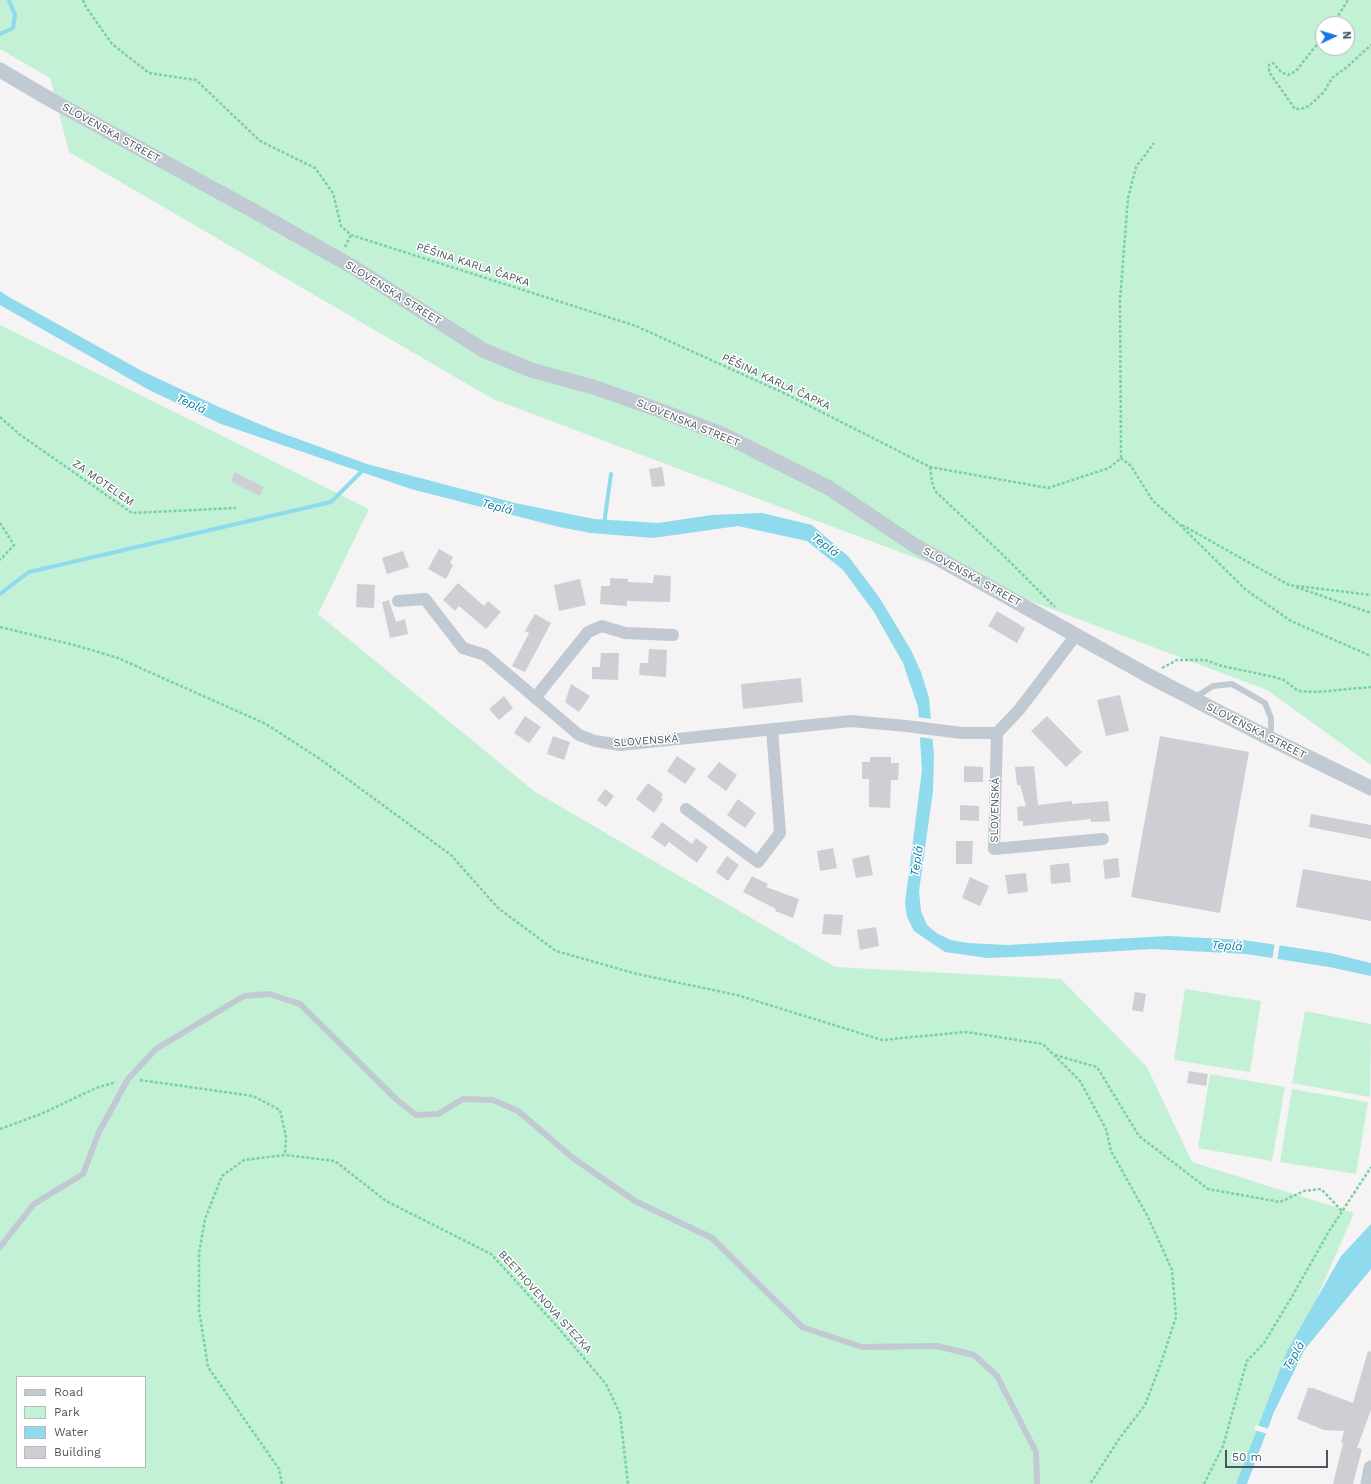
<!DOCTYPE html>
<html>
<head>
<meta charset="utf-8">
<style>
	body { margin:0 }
	#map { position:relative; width:1371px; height:1484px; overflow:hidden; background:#f5f3f3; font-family:"Work Sans",sans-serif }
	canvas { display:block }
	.legend { position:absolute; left:16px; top:1376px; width:130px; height:92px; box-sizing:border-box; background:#fff; border:1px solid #b7bbc0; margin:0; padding:5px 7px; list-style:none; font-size:12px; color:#4a5661 }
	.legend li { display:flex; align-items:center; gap:8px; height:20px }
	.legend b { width:20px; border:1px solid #b7bbc0 }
	.north { position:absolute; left:1315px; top:16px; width:40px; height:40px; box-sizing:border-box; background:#fff; border:1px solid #b7bbc0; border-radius:50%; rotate:86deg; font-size:11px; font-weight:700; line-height:16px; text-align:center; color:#4a5661 }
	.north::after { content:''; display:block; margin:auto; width:14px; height:18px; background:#1a73e8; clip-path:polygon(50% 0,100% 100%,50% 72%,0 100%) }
	.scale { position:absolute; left:1225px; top:1450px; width:103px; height:18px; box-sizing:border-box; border:2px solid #4a5661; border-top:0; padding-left:5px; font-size:12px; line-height:14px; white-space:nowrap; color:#4a5661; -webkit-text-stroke:3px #fff; paint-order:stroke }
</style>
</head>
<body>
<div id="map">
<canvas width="1371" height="1484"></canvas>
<ul class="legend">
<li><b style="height:5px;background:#c1cad2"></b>Road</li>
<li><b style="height:11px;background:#c3f1d5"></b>Park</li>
<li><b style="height:11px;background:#90daee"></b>Water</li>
<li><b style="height:11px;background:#cdcfd5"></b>Building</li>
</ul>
<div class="north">N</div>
<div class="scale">50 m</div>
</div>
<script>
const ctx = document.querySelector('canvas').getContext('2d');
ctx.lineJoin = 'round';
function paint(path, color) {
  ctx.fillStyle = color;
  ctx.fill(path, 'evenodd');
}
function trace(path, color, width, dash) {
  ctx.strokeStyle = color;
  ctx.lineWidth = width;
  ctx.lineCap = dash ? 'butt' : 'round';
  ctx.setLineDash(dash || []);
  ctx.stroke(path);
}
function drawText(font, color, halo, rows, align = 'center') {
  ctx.font = font + ' "Work Sans",sans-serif';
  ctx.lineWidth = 3;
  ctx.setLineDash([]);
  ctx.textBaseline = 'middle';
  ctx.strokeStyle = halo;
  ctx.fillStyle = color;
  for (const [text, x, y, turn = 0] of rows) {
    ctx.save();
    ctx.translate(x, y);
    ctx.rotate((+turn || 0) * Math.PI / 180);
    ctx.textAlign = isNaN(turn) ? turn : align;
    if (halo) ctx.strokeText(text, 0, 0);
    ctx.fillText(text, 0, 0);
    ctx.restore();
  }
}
paint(new Path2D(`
	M0,0H1371V765L1267,690L493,399L69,152L50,78L0,49ZM1323,24H1347V48H1323Z
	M0,325L369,509L318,614L534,791L835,967L1061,979L1147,1067L1192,1162L1354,1213L1236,1484H0ZM17,1377H145V1467H17Z
	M1185,989L1261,1001L1250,1072L1174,1060Z
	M1305,1011L1371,1024L1370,1097L1292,1083Z
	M1210,1074L1285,1087L1272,1161L1198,1148Z
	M1292,1089L1368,1102L1356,1174L1280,1162Z`), '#c3f1d5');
paint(new Path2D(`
	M0,291L9,297L142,371L219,407L276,431L367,464L515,503L594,519L658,523L712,515L762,513L812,525L849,557L879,597L911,650L921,672L929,698L934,756L933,791L919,891L921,911L927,925L938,934L951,940L968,943L1007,945L1168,936L1244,940L1330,953L1371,963V976L1329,967L1246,954L1152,949L1036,956L987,958L945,952L914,931L907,917L905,903L922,770L918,707L903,663L874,612L843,570L807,541L738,526L653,538L591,533L559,527L411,489L221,424L149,390L0,305Z
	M1371,1224V1269L1305,1349L1274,1412L1247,1484H1236L1287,1351L1341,1256Z`), '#90daee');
paint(new Path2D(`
	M917,717L932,719L934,739L918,737Z
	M1275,943H1280L1277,961L1272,960Z
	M1256,1425L1270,1429L1268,1434L1254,1430Z`), '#f5f3f3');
trace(new Path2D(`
	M0,34L13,28L15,15L9,0
	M604,524L611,474
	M0,594L29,572L331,502L363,470`), '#90daee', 4);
paint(new Path2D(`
	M662,467L665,486L652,487L649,469Z
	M235,472L264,487L260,496L231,482Z
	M439,549L453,557L450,563L453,565L446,579L428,569Z
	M403,551L409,567L387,574L382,558Z
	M654,575L671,576L670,602L627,601V606L600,604L601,586H610V578L628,579V582L653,583Z
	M580,579L586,605L559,611L554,585Z
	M458,583L484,606L488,601L501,612L486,629L459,606L455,611L443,600Z
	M357,584L375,585L374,608L356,607Z
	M389,600L396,622L405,619L408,634L390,638L382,602Z
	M997,611L1025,628L1017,643L988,626Z
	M535,614L551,623L525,672L512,666L529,633L525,631Z
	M649,649L667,650L666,677L639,675L640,663H648Z
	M601,653H619L618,680L592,679V667H600Z
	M801,678L803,702L743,709L741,684Z
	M571,684L590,696L579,712L565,702Z
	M1120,695L1129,731L1106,736L1097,700Z
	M504,696L513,708L499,720L489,709Z
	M525,716L541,727L529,743L514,733Z
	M1047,716L1082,752L1066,767L1031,731Z
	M553,736L570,742L564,760L547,754Z
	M1160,736L1249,752L1220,913L1131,897Z
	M677,756L696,769L685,784L667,771Z
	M870,757H891V763H899L898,780H891L890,808L869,807V779H862V762H870Z
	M719,762L737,775L726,791L707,777Z
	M964,766L983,767V782H964Z
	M1034,766L1038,805L1072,801V804L1108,801L1110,821L1091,822V819L1023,826V821H1018L1017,807L1026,806L1020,785H1017L1015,767Z
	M648,783L663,794L661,797L663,799L654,813L636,799Z
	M605,789L614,796L606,807L597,800Z
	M738,799L756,813L745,828L727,815Z
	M960,805L979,806V821L960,820Z
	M1311,814L1371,825V839L1309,827Z
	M662,822L692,844L696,838L708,847L697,863L669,842L665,847L651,837Z
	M956,841H973L972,864H956Z
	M833,848L837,868L820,871L817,851Z
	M869,855L873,875L856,878L852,859Z
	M727,856L739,865L728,881L716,872Z
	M1118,858L1120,877L1105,879L1103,860Z
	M1069,863L1071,882L1051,884L1050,865Z
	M1303,869L1371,881V921L1296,907Z
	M1026,873L1028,892L1008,894L1005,875Z
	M752,876L768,884L766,887L799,899L793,918L775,911L776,909L743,892Z
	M970,877L989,886L980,906L962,898Z
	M824,914L843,915L841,935L822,934Z
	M876,927L879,946L860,950L857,930Z
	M1135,992L1146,994L1143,1012L1132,1010Z
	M1189,1071L1208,1074L1206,1086L1187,1083Z
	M1368,1351L1371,1352V1410L1357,1448L1362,1449L1353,1484H1333L1343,1443L1341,1442L1344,1431L1324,1430L1297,1419L1308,1388H1313L1353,1403Z`), '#cdcfd5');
trace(new Path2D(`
	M83,0L86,7L112,44L149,73L196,80L260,141L315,168L333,193L341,226L351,235L636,326L786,394L930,467L1048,488L1109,468L1121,458L1131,466L1153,501L1178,523L1246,590L1291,621L1371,656
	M1333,24L1348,0
	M1323,37L1296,71L1288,75L1281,72L1273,63L1269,65V72L1295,109H1301L1309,106L1324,92L1332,78L1347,67L1371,45
	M345,247L351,235
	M0,417L19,434L132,513L236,508
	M1121,458L1120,300L1128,198L1136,167L1154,143
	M930,467L932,482L935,491L1002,554L1055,607
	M0,523L14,545L0,560
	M1182,525L1289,585L1371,595
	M1296,587L1371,613
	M0,627L78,646L118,658L266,724L320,759L451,855L498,908L556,951L637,974L737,995L882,1040L966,1032L1043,1044L1080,1081L1106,1129L1111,1151L1148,1217L1172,1270L1176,1317L1161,1363L1145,1405L1119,1439L1090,1484
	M1162,668L1177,660H1205L1222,666L1274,677L1284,680L1298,691L1317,692L1371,687
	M1055,1055L1097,1067L1139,1136L1208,1189L1280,1202L1304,1191L1321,1189L1342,1211
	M140,1080L253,1096L280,1110L286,1137L285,1155
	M0,1129L41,1114L96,1088L116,1082
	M282,1484L279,1469L208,1367L199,1310V1253L205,1219L222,1176L244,1160L285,1155L335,1161L386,1201L491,1254L554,1323L606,1384L620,1414L628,1484
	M1204,1484L1223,1446L1247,1361L1264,1343L1290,1300L1328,1233L1371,1167`), '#7ad0a6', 2.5, [3, 2]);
trace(new Path2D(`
	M1194,698L1213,686L1232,684L1265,703L1271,718V737
	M0,1247L34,1204L83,1174L99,1132L128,1079L156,1049L244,996L269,994L300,1004L397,1100L416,1115L438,1114L463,1099L493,1100L518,1111L573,1158L635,1201L712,1238L802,1327L862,1347L937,1346L974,1355L997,1376L1036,1452L1037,1484`), '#c1cad2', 6);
trace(new Path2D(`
	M398,601L425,599L463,648L485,655L579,735L595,741L620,745L851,721L906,726L962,733H997L1019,710L1076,635
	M535,698L588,632L602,626L625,633L673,635
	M997,733L994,849L1103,839
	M686,809L758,862L780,833L772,729`), '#c1cad2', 12);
trace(new Path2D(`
	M0,70L51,100L252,210L353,267L483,350L531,370L593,387L659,410L724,435L829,488L914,545L1149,676L1271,739L1371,788
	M1368,1484L1371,1468`), '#c1cad2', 15);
drawText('11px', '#4a5661', '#fff', [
	["SLOVENSKA STREET",111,133,29],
	["PĚŠINA KARLA ČAPKA",473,265,18],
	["SLOVENSKA STREET",393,293,32],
	["PĚŠINA KARLA ČAPKA",776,382,25],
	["SLOVENSKA STREET",688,423,22],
	["ZA MOTELEM",103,483,35],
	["SLOVENSKA STREET",972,577,29],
	["SLOVENSKA STREET",1256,731,27],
	["SLOVENSKÁ",646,741,-4],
	["SLOVENSKÁ",995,810,-89],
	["BEETHOVENOVA STEZKA",545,1302,48]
]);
drawText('italic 12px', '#0c7c9b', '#fff', [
	["Teplá",191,404,25],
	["Teplá",497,507,15],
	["Teplá",825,545,38],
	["Teplá",917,861,-81],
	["Teplá",1227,946,4],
	["Teplá",1294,1356,-60]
]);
</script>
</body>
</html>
